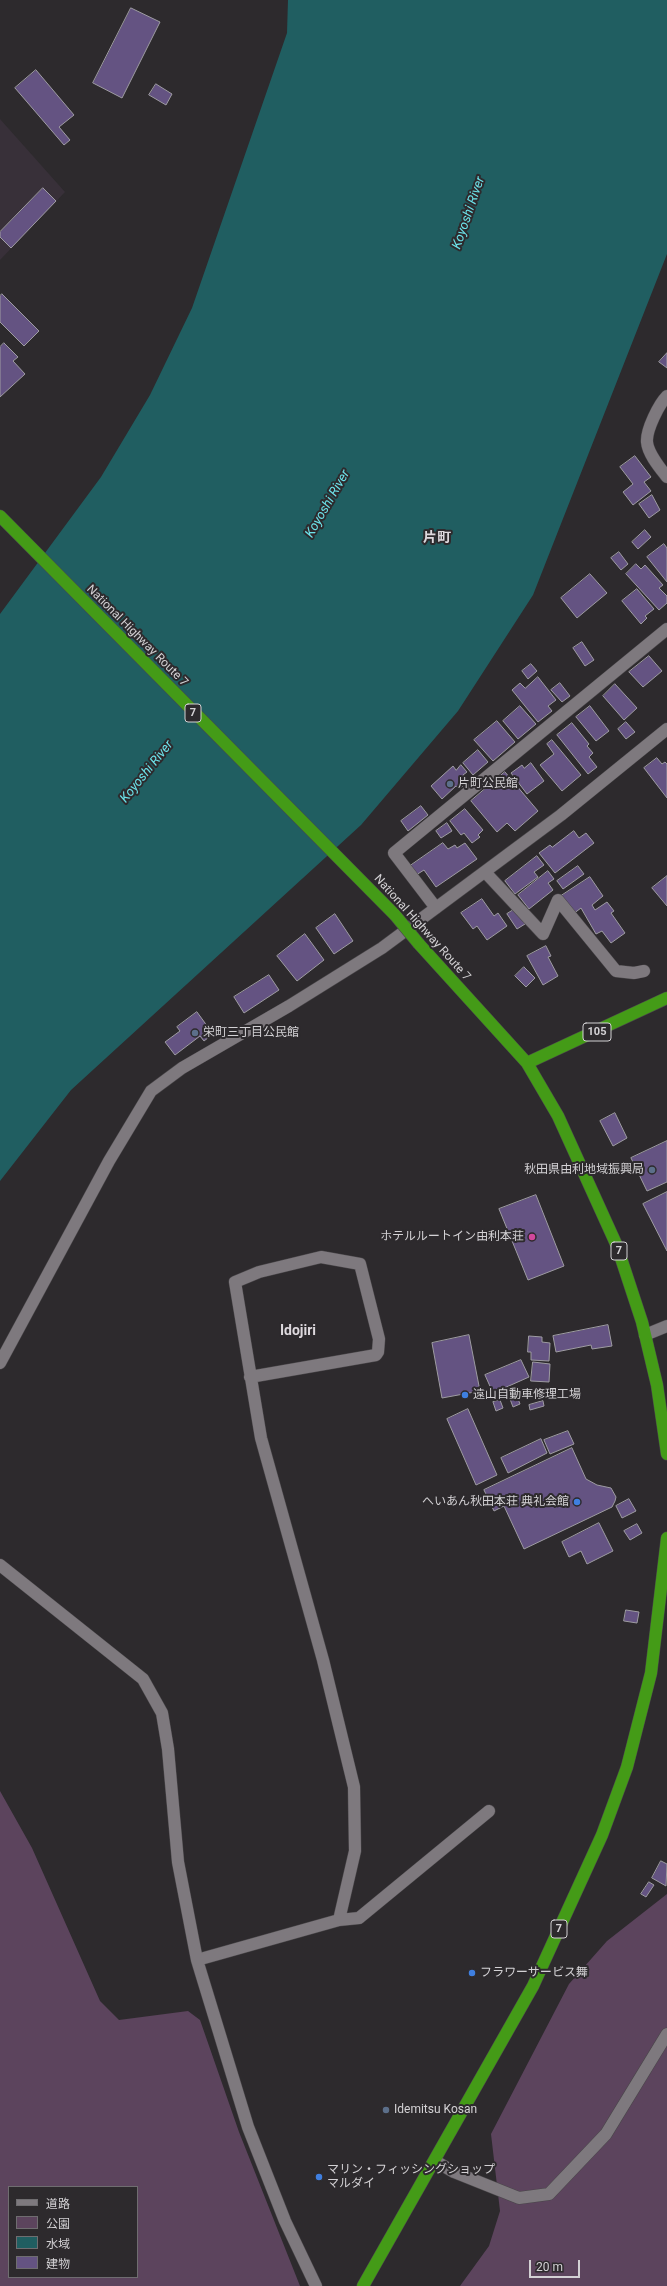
<!DOCTYPE html>
<html>
<head>
<meta charset="utf-8">
<style>
	body { margin:0 }
	#map { position:relative; width:667px; height:2286px; overflow:hidden; background:#2d2a2d; font-family:Roboto,"Noto Sans JP",sans-serif }
	canvas { display:block }
	.legend { position:absolute; left:8px; top:2186px; width:130px; height:92px; box-sizing:border-box; background:#2d2a2d; border:1px solid #6f6d70; margin:0; padding:5px 7px; list-style:none; font-size:12px; color:#d3d1d4 }
	.legend li { display:flex; align-items:center; gap:8px; height:20px }
	.legend b { width:20px; border:1px solid #6f6d70 }
	.scale { position:absolute; left:529px; top:2260px; width:51px; height:18px; box-sizing:border-box; border:2px solid #d3d1d4; border-top:0; padding-left:5px; font-size:12px; line-height:14px; white-space:nowrap; color:#d3d1d4; -webkit-text-stroke:3px #2d2a2d; paint-order:stroke }
</style>
</head>
<body>
<div id="map">
<canvas width="667" height="2286"></canvas>
<ul class="legend">
<li><b style="height:5px;background:#7e797e"></b>道路</li>
<li><b style="height:11px;background:#5c445d"></b>公園</li>
<li><b style="height:11px;background:#205e61"></b>水域</li>
<li><b style="height:11px;background:#645382"></b>建物</li>
</ul>
<div class="scale">20 m</div>
</div>
<script>
const ctx = document.querySelector('canvas').getContext('2d');
ctx.lineJoin = 'round';
function paint(path, color) {
  ctx.fillStyle = color;
  ctx.fill(path, 'evenodd');
}
function trace(path, color, width, dash) {
  ctx.strokeStyle = color;
  ctx.lineWidth = width;
  ctx.lineCap = dash ? 'butt' : 'round';
  ctx.setLineDash(dash || []);
  ctx.stroke(path);
}
function drawText(font, color, halo, rows, align = 'center') {
  ctx.font = font + ' Roboto,"Noto Sans JP",sans-serif';
  ctx.lineWidth = 4;
  ctx.setLineDash([]);
  ctx.textBaseline = 'middle';
  ctx.strokeStyle = halo;
  ctx.fillStyle = color;
  for (const [text, x, y, turn = 0] of rows) {
    ctx.save();
    ctx.translate(x, y);
    ctx.rotate((+turn || 0) * Math.PI / 180);
    ctx.textAlign = isNaN(turn) ? turn : align;
    if (halo) ctx.strokeText(text, 0, 0);
    ctx.fillText(text, 0, 0);
    ctx.restore();
  }
}
paint(new Path2D(`
	M0,119L65,192L0,260Z`), '#383039');
paint(new Path2D(`
	M0,1791L32,1848L100,2001L119,2020L188,2011L200,2020L239,2132L300,2286H0ZM9,2187H137V2277H9Z
	M667,1894V2286H460L489,2246L500,2211L491,2134L569,1984L607,1941Z`), '#5c445d');
paint(new Path2D(`
	M288,0H667V254L533,595L458,711L361,825L71,1090L0,1181V614L101,477L150,395L192,308L287,33Z`), '#205e61');
const building = new Path2D(`
	M131,8L160,22L122,98L93,83Z
	M36,70L74,115L59,127L70,140L64,145L15,88Z
	M156,84L172,94L166,105L149,95Z
	M43,188L56,201L11,248L0,237V232Z
	M2,294L39,331L24,346L0,322V296Z
	M4,343L18,357L13,361L25,374L0,397V347Z
	M667,353V368L659,362Z
	M635,456L651,477L644,482L651,491L633,505L623,492L633,484L620,467Z
	M652,495L660,510L649,518L639,504Z
	M645,530L651,537L638,549L632,542Z
	M664,544L667,548V582L647,557Z
	M619,552L628,564L621,570L611,558Z
	M636,564L641,569L645,565L663,585L659,588L667,596V603L659,610L626,574Z
	M590,574L607,593L577,618L561,598Z
	M637,589L654,609L645,616L647,618L641,624L622,601Z
	M582,642L594,660L585,666L573,648Z
	M649,656L662,671L643,687L629,672Z
	M531,664L537,671L528,679L522,671Z
	M538,677L556,700L548,706L552,711L538,722L512,690L520,683L525,688Z
	M560,683L570,696L562,702L551,690Z
	M615,684L637,708L624,720L603,696Z
	M520,706L536,724L518,739L503,721Z
	M590,706L609,731L596,741L576,717Z
	M497,721L515,742L493,761L474,740Z
	M626,722L635,732L626,739L618,729Z
	M572,723L589,744L587,746L593,753L589,757L597,767L588,774L557,735Z
	M552,740L581,775L562,791L540,765L554,754L547,744Z
	M478,750L488,762L473,775L463,763Z
	M657,758L662,764L665,762L667,764V798L644,768Z
	M531,763L544,781L527,794L511,773L522,765L524,768Z
	M461,765L467,772L463,775L469,781L459,789L456,786L442,799L431,786L453,766L456,770Z
	M505,772L538,811L515,831L507,823L497,832L471,801Z
	M421,806L428,815L408,831L401,821Z
	M465,809L483,830L478,835L480,837L472,843L464,833L461,835L450,821Z
	M447,823L452,831L441,838L436,831Z
	M574,831L579,838L586,833L594,843L555,873L539,853L550,845L552,847Z
	M443,843L448,849L455,845L457,848L465,843L477,859L436,887L424,870L416,875L410,866Z
	M537,856L544,865L534,872L538,877L515,894L505,881Z
	M578,866L584,874L563,889L557,881Z
	M548,871L554,879L548,883L553,890L529,909L518,895Z
	M667,876V906L652,888Z
	M590,877L603,896L592,905L595,910L607,902L614,911L611,913L625,933L611,943L602,931L596,934L581,908L573,914L561,896Z
	M482,899L494,916L498,913L507,926L487,940L477,926L473,929L461,913Z
	M515,909L525,924L517,929L507,914Z
	M335,914L353,941L334,954L316,928Z
	M305,934L324,960L297,981L277,956Z
	M546,946L551,956L548,957L558,976L543,985L527,956Z
	M524,967L535,978L526,987L515,976Z
	M269,975L279,990L244,1013L234,997Z
	M197,1012L213,1034L204,1041L200,1036L175,1055L165,1042L180,1031L177,1027Z
	M615,1113L627,1138L613,1146L600,1121Z
	M667,1141V1182L647,1191L631,1158Z
	M667,1192V1251L643,1204Z
	M536,1195L564,1266L528,1280L499,1209Z
	M608,1325L612,1346L592,1349L591,1345L556,1352L553,1336Z
	M469,1335L480,1391L442,1398L432,1343Z
	M529,1336L542,1337V1342L550,1343L549,1361L531,1360V1352H528Z
	M521,1360L529,1377L493,1393L485,1375Z
	M533,1362L550,1364L549,1382L531,1381Z
	M517,1396L520,1404L513,1407L510,1399Z
	M500,1400L503,1408L496,1411L493,1402Z
	M543,1401L544,1406L530,1410L529,1405Z
	M468,1409L497,1475L476,1485L447,1419Z
	M568,1431L574,1444L550,1454L544,1440Z
	M541,1439L547,1453L508,1473L501,1458Z
	M572,1448L586,1479L597,1485L611,1488L616,1497L615,1501L612,1507L524,1549L504,1506L494,1511L484,1490Z
	M629,1499L636,1511L622,1518L616,1506Z
	M599,1523L613,1551L587,1564L581,1551L569,1557L562,1542Z
	M637,1524L642,1533L630,1540L624,1531Z
	M626,1610L639,1612L637,1623L624,1621Z
	M661,1861L667,1864L666,1886L652,1878Z
	M649,1882L654,1885L646,1897L641,1894Z`);
paint(building, '#645382');
trace(building, '#9e9ca2', 1);
const minor = new Path2D(`
	M667,396C659,404 646,430 647,442C648,454 660,468 667,477
	M485,872L543,934L558,900L616,971L634,973L644,971
	M436,908L394,853L667,629
	M645,1335L667,1326
	M0,1363L109,1161L151,1091L182,1068L289,1006L382,948L561,815L667,729
	M0,1565L143,1679L162,1713L168,1749L178,1862L197,1960L248,2127L285,2221L316,2286
	M339,1920L359,1918L489,1811
	M197,1960L339,1920L355,1851L354,1787L323,1660L261,1438L235,1282L259,1272L321,1257L360,1264L379,1339L378,1352L376,1355L250,1377
	M435,2161L454,2172L519,2198L549,2194L606,2134L667,2034`);
const highway = new Path2D(`
	M0,516L395,915
	M419,944L527,1063L558,1116L617,1246L642,1322L657,1385L667,1454
	M527,1063L667,998
	M363,2286L533,1986L602,1835L627,1767L651,1673L667,1538`);
trace(minor, '#4a474a', 13);
trace(highway, '#4a474a', 13);
trace(minor, '#7e797e', 12);
trace(highway, '#449b17', 12);
const highwayBridge = new Path2D(`
	M395,915L419,944`);
trace(highwayBridge, '#4a474a', 13, []);
trace(highwayBridge, '#449b17', 12);
for (const [x, y, r, color] of [
	[450,784,4,"#5c6f8a"],
	[195,1033,4,"#5c6f8a"],
	[652,1170,4,"#5c6f8a"],
	[532,1237,4,"#d1479c"],
	[465,1395,4,"#3f7fe0"],
	[577,1502,4,"#3f7fe0"],
	[472,1973,4,"#3f7fe0"],
	[386,2110,4,"#5c6f8a"],
	[319,2177,4,"#3f7fe0"]
]) {
  const dot = new Path2D();
  dot.arc(x, y, r, 0, 2 * Math.PI);
  ctx.fillStyle = color;
  ctx.fill(dot);
  trace(dot, '#2d2a2d', 1.5);
}
for (const [x, y, w] of [
	[193,713,16],
	[597,1032,28],
	[619,1251,16],
	[559,1929,16]
]) {
  const box = new Path2D();
  box.roundRect(x - w / 2, y - 9, w, 18, 3);
  ctx.fillStyle = '#2d2a2d';
  ctx.fill(box);
  trace(box, '#d3d1d4', 1);
}
drawText('bold 11px', '#d3d1d4', null, [
	["7",193,713],
	["105",597,1032],
	["7",619,1251],
	["7",559,1929]
]);
drawText('12px', '#d3d1d4', '#2d2a2d', [
	["National Highway Route 7",137,636,45],
	["National Highway Route 7",422,928,48]
]);
drawText('12px', '#d3d1d4', '#2d2a2d', [
	["片町公民館",458,784],
	["栄町三丁目公民館",203,1033],
	["秋田県由利地域振興局",644,1170,"right"],
	["ホテルルートイン由利本荘",524,1237,"right"],
	["遠山自動車修理工場",473,1395],
	["へいあん秋田本荘 典礼会館",569,1502,"right"],
	["フラワーサービス舞",480,1973],
	["Idemitsu Kosan",394,2110],
	["マリン・フィッシングショップ",327,2170],
	["マルダイ",327,2184]
], 'left');
drawText('italic 13px', '#6ce3ea', '#2d2a2d', [
	["Koyoshi River",469,213,-71],
	["Koyoshi River",328,504,-60],
	["Koyoshi River",147,772,-51]
]);
drawText('bold 14px', '#ddd8dd', '#2d2a2d', [
	["片町",437,538],
	["Idojiri",298,1331]
]);
</script>
</body>
</html>
